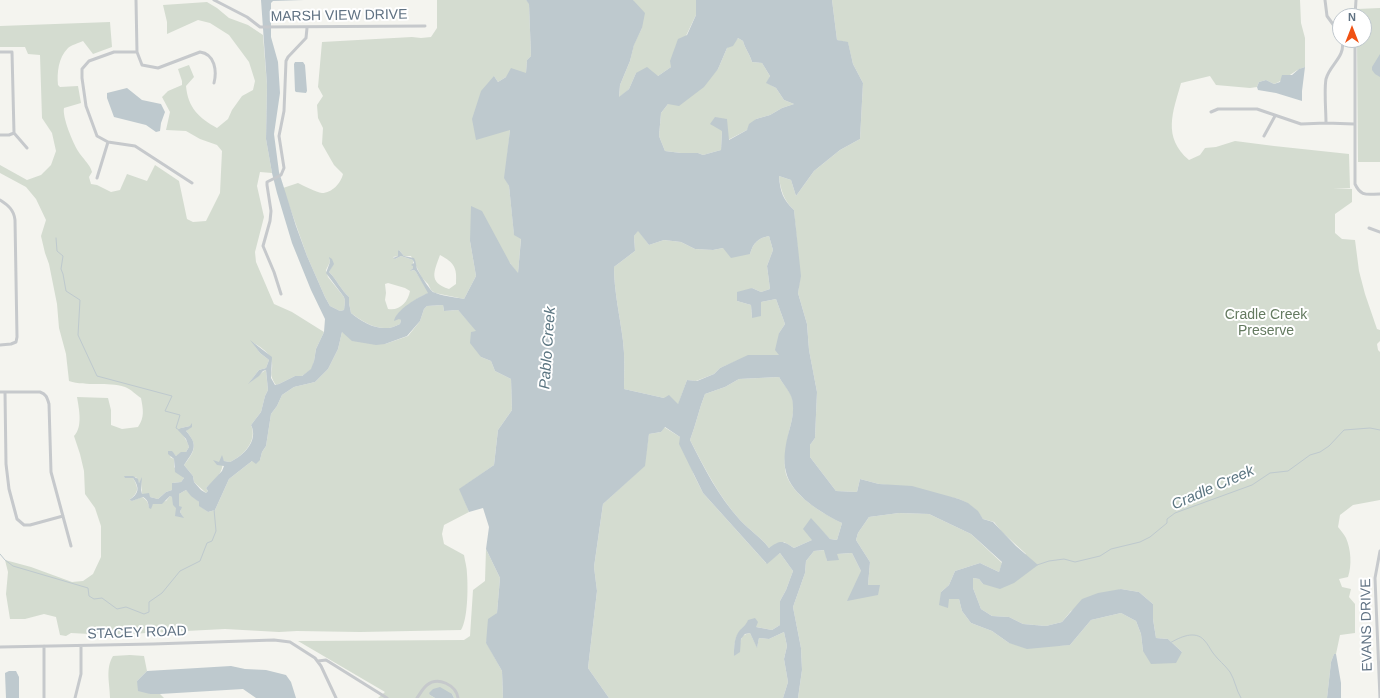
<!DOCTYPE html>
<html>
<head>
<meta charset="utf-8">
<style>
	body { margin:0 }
	#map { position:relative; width:1380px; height:698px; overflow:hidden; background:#f4f4ef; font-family:Arial,sans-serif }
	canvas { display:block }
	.north { position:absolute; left:1332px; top:8px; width:40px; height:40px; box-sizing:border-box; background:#fff; border:1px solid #bfc7cd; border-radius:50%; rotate:0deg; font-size:11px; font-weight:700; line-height:16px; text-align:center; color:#607283 }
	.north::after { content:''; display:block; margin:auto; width:14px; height:18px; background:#f05113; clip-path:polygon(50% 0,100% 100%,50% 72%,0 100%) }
</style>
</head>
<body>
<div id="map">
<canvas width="1380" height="698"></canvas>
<div class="north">N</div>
</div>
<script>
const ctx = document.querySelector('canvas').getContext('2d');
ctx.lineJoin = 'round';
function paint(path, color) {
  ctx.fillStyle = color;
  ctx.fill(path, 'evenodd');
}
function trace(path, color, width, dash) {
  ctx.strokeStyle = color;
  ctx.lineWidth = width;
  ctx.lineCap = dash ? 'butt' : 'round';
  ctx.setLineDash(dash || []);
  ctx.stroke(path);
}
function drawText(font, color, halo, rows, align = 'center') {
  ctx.font = font + ' Arial,sans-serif';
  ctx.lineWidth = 4;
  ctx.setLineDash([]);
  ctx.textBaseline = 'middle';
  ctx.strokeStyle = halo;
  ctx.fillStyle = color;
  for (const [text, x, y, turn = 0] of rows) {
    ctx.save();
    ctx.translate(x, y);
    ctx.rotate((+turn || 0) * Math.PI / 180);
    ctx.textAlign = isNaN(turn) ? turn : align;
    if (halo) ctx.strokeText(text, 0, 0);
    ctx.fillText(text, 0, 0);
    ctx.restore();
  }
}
paint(new Path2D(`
	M437,0H526L529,3L531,56L527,60L526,74L506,77L498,82L494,76L510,130L505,178L509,186L514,234L521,238L518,274L510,263L470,241L476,276L464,299L435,293L431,290L428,284L422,278L411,256H404L399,250L398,256L393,257L395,259L401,256L413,260V268L411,271L414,270L416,272L429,293C416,298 406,306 397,315L401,320L400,324C382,334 366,324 351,313L349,303V297C341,290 337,280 329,272L333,264L329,258L330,262L326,270L328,277L344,297L345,301L344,310L340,311L330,306L325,297L307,256L283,188L298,183C304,186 316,192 322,193C332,193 341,183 343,174L334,165L322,144L323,128L318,118L317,105L323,96L318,87L322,42L412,37L421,38L431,37L437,28ZM440,255C455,263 457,268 456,284L449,289C428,282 434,272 440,255ZM388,283L405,288L410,291C408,302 400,311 388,309L385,300L386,293L385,284Z
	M633,0H696V15L671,67L658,76L636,73L629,89L619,98L620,85L630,61L634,44L642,28Z
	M832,0H1300L1301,23L1305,38V67C1294,70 1285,80 1274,84L1266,80L1259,82L1257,87L1250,88L1216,85L1210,76L1181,83C1173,112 1162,137 1189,160L1200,155L1205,148L1216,147L1235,141L1274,146L1349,154L1350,188H1333L1352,189V202L1335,214V233L1342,239L1355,240L1359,271L1365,294L1377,329L1380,330V341L1377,344L1378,350L1380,352V500L1353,505L1340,515L1338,527C1341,531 1344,534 1346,538C1351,549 1352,566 1348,577L1339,579L1342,587L1351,589L1349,597L1355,604V633L1340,635L1336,654H1334L1331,662L1327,698H798L802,670L801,648L793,607L805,573L806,561L814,551L825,550L827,561L837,554L852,553L868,585L870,562L856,540L858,533L869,517L899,513L929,514L971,534L1002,563L999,572L980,563L955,571L949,585L941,592L949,599H959L962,611L971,623L992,631L1009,643L1052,646L1070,645L1091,620L1121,613L1136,621L1141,634L1143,651L1182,652L1168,639L1156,638L1153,619V604L1139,592L1121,589L1071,611L1062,622L1046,626L1023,624L1009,617L992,616L981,609L973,588V578L979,579L983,584L1026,554L1002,532L994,522L983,519C977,510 970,504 959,499L895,486L879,484L860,479L857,492L836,491L810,457V445L815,438L817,392L809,350L807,324L798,293L800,276L794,210C784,201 780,189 779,176L791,180L796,196L814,171L840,150L860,139L863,83L853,64L848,43L837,40Z
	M207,2L217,8L229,18L248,25L263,35L267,85L266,139L272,173L260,172L257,186L264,217L255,252L256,262L274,304L292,312L324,332L316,349L314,361L312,369L302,376H295L279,384L276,385C268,373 273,373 272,363C271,353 259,346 252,342L260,353L269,360L266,368L259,370L249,383C254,380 263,371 266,370L268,390L265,396L261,412L251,425C258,441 243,456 230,462L224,461L222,458C225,472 216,479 206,488L208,491L206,493L194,482L193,476L184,465C194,452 199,445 186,431L190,426L181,428C183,438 187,439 189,447L186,452L176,456L174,454L170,457L174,459V467L184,478L181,482L172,483V490L166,492L158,499L142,495L141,480L139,483L136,477L125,478H133C139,488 139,493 129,500L132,501L142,497C147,500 148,502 149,507L153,504L166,501L170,496L173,497L179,516L183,517L180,512L181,510C178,505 177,500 179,494L186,490L199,502L200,506L208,512L215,510L229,479L252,461L260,460L262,452L266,446L271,414L277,406L282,395L294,387L315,382L328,369L338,349L342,332L385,344L408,336L420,321L424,309L427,306L443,305L444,311L458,310L477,331L481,357L491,361L495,371L511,379L512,410L498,430L494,465L460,489L469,512L444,525L442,534L444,544L464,555C465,561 467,568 467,574C468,587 468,619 461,630L360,632L297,631L279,632L225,629L108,635L71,633L66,636L60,635L56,617L44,614L25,619H10L6,594L8,572L5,560L31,567L72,582L83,581L93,574L101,557V526L95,508L85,494L84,471L80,454L74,436C83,427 79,409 77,397L108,398L111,410V425L122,429L138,427C145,417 143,409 141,398C136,395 131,389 125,387C107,381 87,387 69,381L66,354L59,328L57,304L49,264L45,253L41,236L46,220L36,199L26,187L0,173V165L27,180L41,175L51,165L56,151L52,133L42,118L40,55L28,54L25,47H0V26L110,22L112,47L93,54L83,41C79,43 71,45 68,48C58,58 57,73 58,85L60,87L78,86L81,103L64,108C62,117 73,143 78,151C82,158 90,164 92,172L89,177L91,184L97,185L111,192L120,190L127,174L147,181L155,165L179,181L187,219L193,222L206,221L220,193L222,151L217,145L200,139L186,131L166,130L170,112L162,97L168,91L182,85V81L178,69L189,65L194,77L186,86C188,108 199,118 217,128L228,119L232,110L242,96L253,90L255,81L249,62L229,35L210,23L198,20L167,34V22L163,5Z
	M1380,8V162H1358L1357,40H1364V16H1357V9Z
	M738,38L743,41C745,49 750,54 752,62L762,63L770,76L767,83L776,88L784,100L794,104L782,108L770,115L756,119L747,130L728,140L722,131L721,150L703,155L698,153H681L665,151L659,136L661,113L668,104L718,69L727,48Z
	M638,230L649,245L664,240L681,242L695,249L713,250L723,248L750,254C753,243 758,238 769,236L773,250L767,266L770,289L761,292L752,288L737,301L751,305L752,318L761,302L776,299L785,324L779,333L780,355L748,356L720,368L714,374L696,381L687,380L678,405L664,398L624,389C624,373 625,357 623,341C620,316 614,292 614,267L635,251L634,236Z
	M779,377C783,384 790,391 792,398C796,412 790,424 788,437C786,448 783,462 786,474C793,496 822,513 842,523L837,540L830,539L822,531L812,540L794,548L784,542L769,548C761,537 749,530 740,520C719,497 704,467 690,440C696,424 699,409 705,394L725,387L739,379Z
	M664,427L680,437L694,475L703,493L766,563L780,553L793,571L786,590L780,601V625L772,630L746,625C735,634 734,642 734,656C736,652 738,649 739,646C742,639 740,635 750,633L757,647L759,638L769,639L784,632L787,646L784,659L788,682L783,698H609L588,668L597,591L594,567L603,504L644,466L649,434L661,432Z
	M486,549L500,578L497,613L486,642L502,671L503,698H454L452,694L430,695L435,698H378L385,692L298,641L464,640L470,636L473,590L485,581Z
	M130,655L144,656L147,671L137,681L150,694H160L164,698H110C110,684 105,669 113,656Z`), '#d4dcd0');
paint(new Path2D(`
	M261,0H304L273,1L271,3V37L278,62L280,93L274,134L279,172L296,226L307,256L325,297L330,306L340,311L344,310L345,301L344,297L326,273L330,262L329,257L332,259L334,264L329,272C337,280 341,290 349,297V303L351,313C365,324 382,334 400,324L401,320L399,319L394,321C396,310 418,297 428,293L416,272L414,270L410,271L413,268V266L411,265L414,263L413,260L401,256L395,259L393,258L398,256V251L399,250L404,256L414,258C416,261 416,266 417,269C420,274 429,289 433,292C441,296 455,297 464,299L476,276L470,241L471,206L482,211L510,263L518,273L521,239L514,235L509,186L504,178L510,130L476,140L472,119L481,91L494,76L498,82L506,77L511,68L526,73L527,60L531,56L529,4L526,0H633L645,13L642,28L634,45L630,61L620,85L619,97L629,89L636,73L647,67L658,76L671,67L670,61L678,39L687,35L696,15V0H832L837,40L848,42L853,64L863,83L860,139L840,150L814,171L796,196L791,180L779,176C780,191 783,200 794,210L801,276L798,293L807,324L809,350L817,392L815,438L810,445V457L836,491L857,492L860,479L879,484L912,486L959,499L968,503L978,511L983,519L993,522L1016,546L1038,565L1014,583L1000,589L983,584L979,579L973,578V588L981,609L992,616L1009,617L1023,624L1046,626L1062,622L1082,599L1098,593L1121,589L1139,592L1153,604V619L1156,638L1168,639L1182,652L1176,663L1151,664L1143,651L1141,634L1136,621L1121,613L1091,620L1070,645L1027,649L1009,643L992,631L971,623L962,611L959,599H949L948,608L939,605L941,592L949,585L955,571L980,563L999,572L1002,562L971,534L929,514L899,513L869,517L858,533L856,540L870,562L868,585H880L878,595L847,601L861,571L852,553L837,554L839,560L827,561L824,550L814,551L806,561L805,573L793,607L801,648L802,670L798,698H783L788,682L784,659L787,646L784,632L769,639L759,638L757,648L750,633L745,634L741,639L740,652L734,656C734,647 734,637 740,630C744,626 746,625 748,620L755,618L758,622L756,627L772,630L780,625V601L786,590L793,571L780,553L767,564L703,493L679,444L680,437L665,427L661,432L649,434L645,466L603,504L594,567L597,591L588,668L609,698H503L502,671L486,643L488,619L497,613L500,578L486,549L489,527L483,508L469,512L459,489L494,465L498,430L512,410L511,379L495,371L491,361L481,357L470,343L471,332L476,331L458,310L444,311L443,305L427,306L424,309L420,321L407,336L385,344L376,345L352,341L342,332L338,349L328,369L315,382L294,387L282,395L277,406L271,414L266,446L262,452L260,460L256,464L252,461L229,479L215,510L208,512L199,506V502L191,496L186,490L179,494V506L182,507L180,512L184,518L175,516L176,508L173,505L172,497L170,496L162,504H153L151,509L149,508C148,502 148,500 143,497L132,501L129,500C139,494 140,488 133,478H125L124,476H133L138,479L139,483L142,477L141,490L142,494L149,493L150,497L158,499L166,492L172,490V483L181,482L184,478L175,472L174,459L168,454V451H172L176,456L181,452H186L189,447L186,439L178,430L181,428L190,426L192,423V427L186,431C199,445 194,451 184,465L193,476L194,482L201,490L206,493L208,491L206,488L222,471L224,466L217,465L213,460L219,462L222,455L224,461L230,462C243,456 259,441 251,425L261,412L265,396L268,390L266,370L263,371L259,376L248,384L259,370L266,368L269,360L260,353L250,340L272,357L271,378L275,385L279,384L295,376H302L311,369L314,361L316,349L324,332L325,319L311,290L292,243L277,193L272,173L266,139L267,85ZM738,38L743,41C745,49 750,54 752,62L762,63L770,76L766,83L776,88L784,100L794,104L782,108L770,115L756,119L749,124L747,130L729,140L727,119L715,117L710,124L722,131L721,150L703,155L698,153H681L665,151L659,136L661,113L668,104L679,106L704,87L718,69L727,48L733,46ZM638,231L649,245L664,240L681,242L695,249L713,250L723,248L731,258L750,254C753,243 758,238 769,236L773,250L767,266L770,289L761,292L752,288L737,292V301L751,305L752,318L761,316V302L776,299L785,324L779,333L775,350L779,355H748L720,368L714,374L697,381L687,380L678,404L669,395L664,398L624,389C624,373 625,357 623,341C620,316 614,292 614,267L635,251L634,236ZM779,377C783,384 790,392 792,399C795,412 791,423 788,435C785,447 783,461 786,472C791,495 823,514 842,523L837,540L830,539L811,518L803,529L812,540L794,548C783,541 781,539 769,548C761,537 749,530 740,520C719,497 704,468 690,440C696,424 699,409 705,394L725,387L739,379Z
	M1380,54V77L1375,74L1372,70V67Z
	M295,62H303L305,65L307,91L306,93L296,92L295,91L294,64Z
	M1305,67L1302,91V101L1276,93L1258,90L1257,87L1259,82L1266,80L1274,84L1280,82L1282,75H1292L1299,69Z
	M127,88L142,100L161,104L165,112L161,123L160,131L156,132L146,125L114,117L107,98V93Z
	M1334,654H1336L1341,683V698H1327L1331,662Z
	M231,666L245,669L266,670L286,675L291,682L296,698H256L243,689L160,694H150L138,691L137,681L147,671Z
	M9,671H16L19,677V698H6L5,673Z
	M440,687L452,694L454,698H435L430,695L429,693L433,689Z`), '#bec9ce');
trace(new Path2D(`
	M56,238L57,251L63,256L61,269L63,274L66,291L80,300L78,335L97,376L172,396L165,411L180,415L176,428L179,430
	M0,554L5,560L13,566L88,588L89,596L94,599L102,598L117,609L126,607L144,614L149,612V602L162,593L180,571L200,561L207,543L212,541L216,531L214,509
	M1037,565L1049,561L1064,559L1075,562L1100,556L1111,549L1140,542L1150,537L1167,523V519L1175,513L1252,485L1270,473L1288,471L1310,455L1320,452L1329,446L1344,430L1370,428L1380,430
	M1170,643C1180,637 1195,630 1204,640C1208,644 1210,649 1213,653C1218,660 1225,665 1230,672C1235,680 1236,690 1241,698`), '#bec9ce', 1);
trace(new Path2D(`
	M136,0L137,52L142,65L158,68L200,52C215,54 217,71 214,83
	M214,0L247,17L260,27L425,26
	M1325,0L1327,16L1340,34
	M1355,16L1356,0
	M1355,40V184C1361,197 1367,194 1380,194
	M0,52H12L14,133L27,148
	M137,52H114L89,61L82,69V78L86,106L97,136L108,142L135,146L192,183
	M1211,112L1218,109H1257L1301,124L1326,123L1354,124
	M1326,123C1326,111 1324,90 1326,79C1330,64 1346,57 1342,40
	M0,135H9L14,133
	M1264,136L1275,116
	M97,178L108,142
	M0,200C8,205 14,210 15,220L17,337L16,342L11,344L0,345
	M1369,228L1380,232
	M281,294L274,272L263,246L270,221L271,211L267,185V182L281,175L284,168L279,136L284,111L286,61L288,57L306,38L307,28
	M0,392H40C46,394 47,397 49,404L51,472L71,546
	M5,392L6,464L9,489L17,519L24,525H30L63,516
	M44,646V698
	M0,647L153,644L274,640L290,642L315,658L321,666L336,698
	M318,661L326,660L387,698
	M75,698L81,674V646
	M417,698C420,694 423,688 427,685C438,676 456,685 458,698
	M1380,698L1375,578L1380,551`), '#c6c9cc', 3);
drawText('14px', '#607283', '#fff', [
	["MARSH VIEW DRIVE",339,16,-1],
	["EVANS DRIVE",1367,625,-91],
	["STACEY ROAD",137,633,-2]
]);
drawText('14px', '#647a60', '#fff', [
	["Cradle Creek",1266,315],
	["Preserve",1266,331]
]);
drawText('italic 15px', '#5b7581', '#fff', [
	["Pablo Creek",548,348,-86],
	["Cradle Creek",1213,488,-24]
]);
</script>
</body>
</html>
